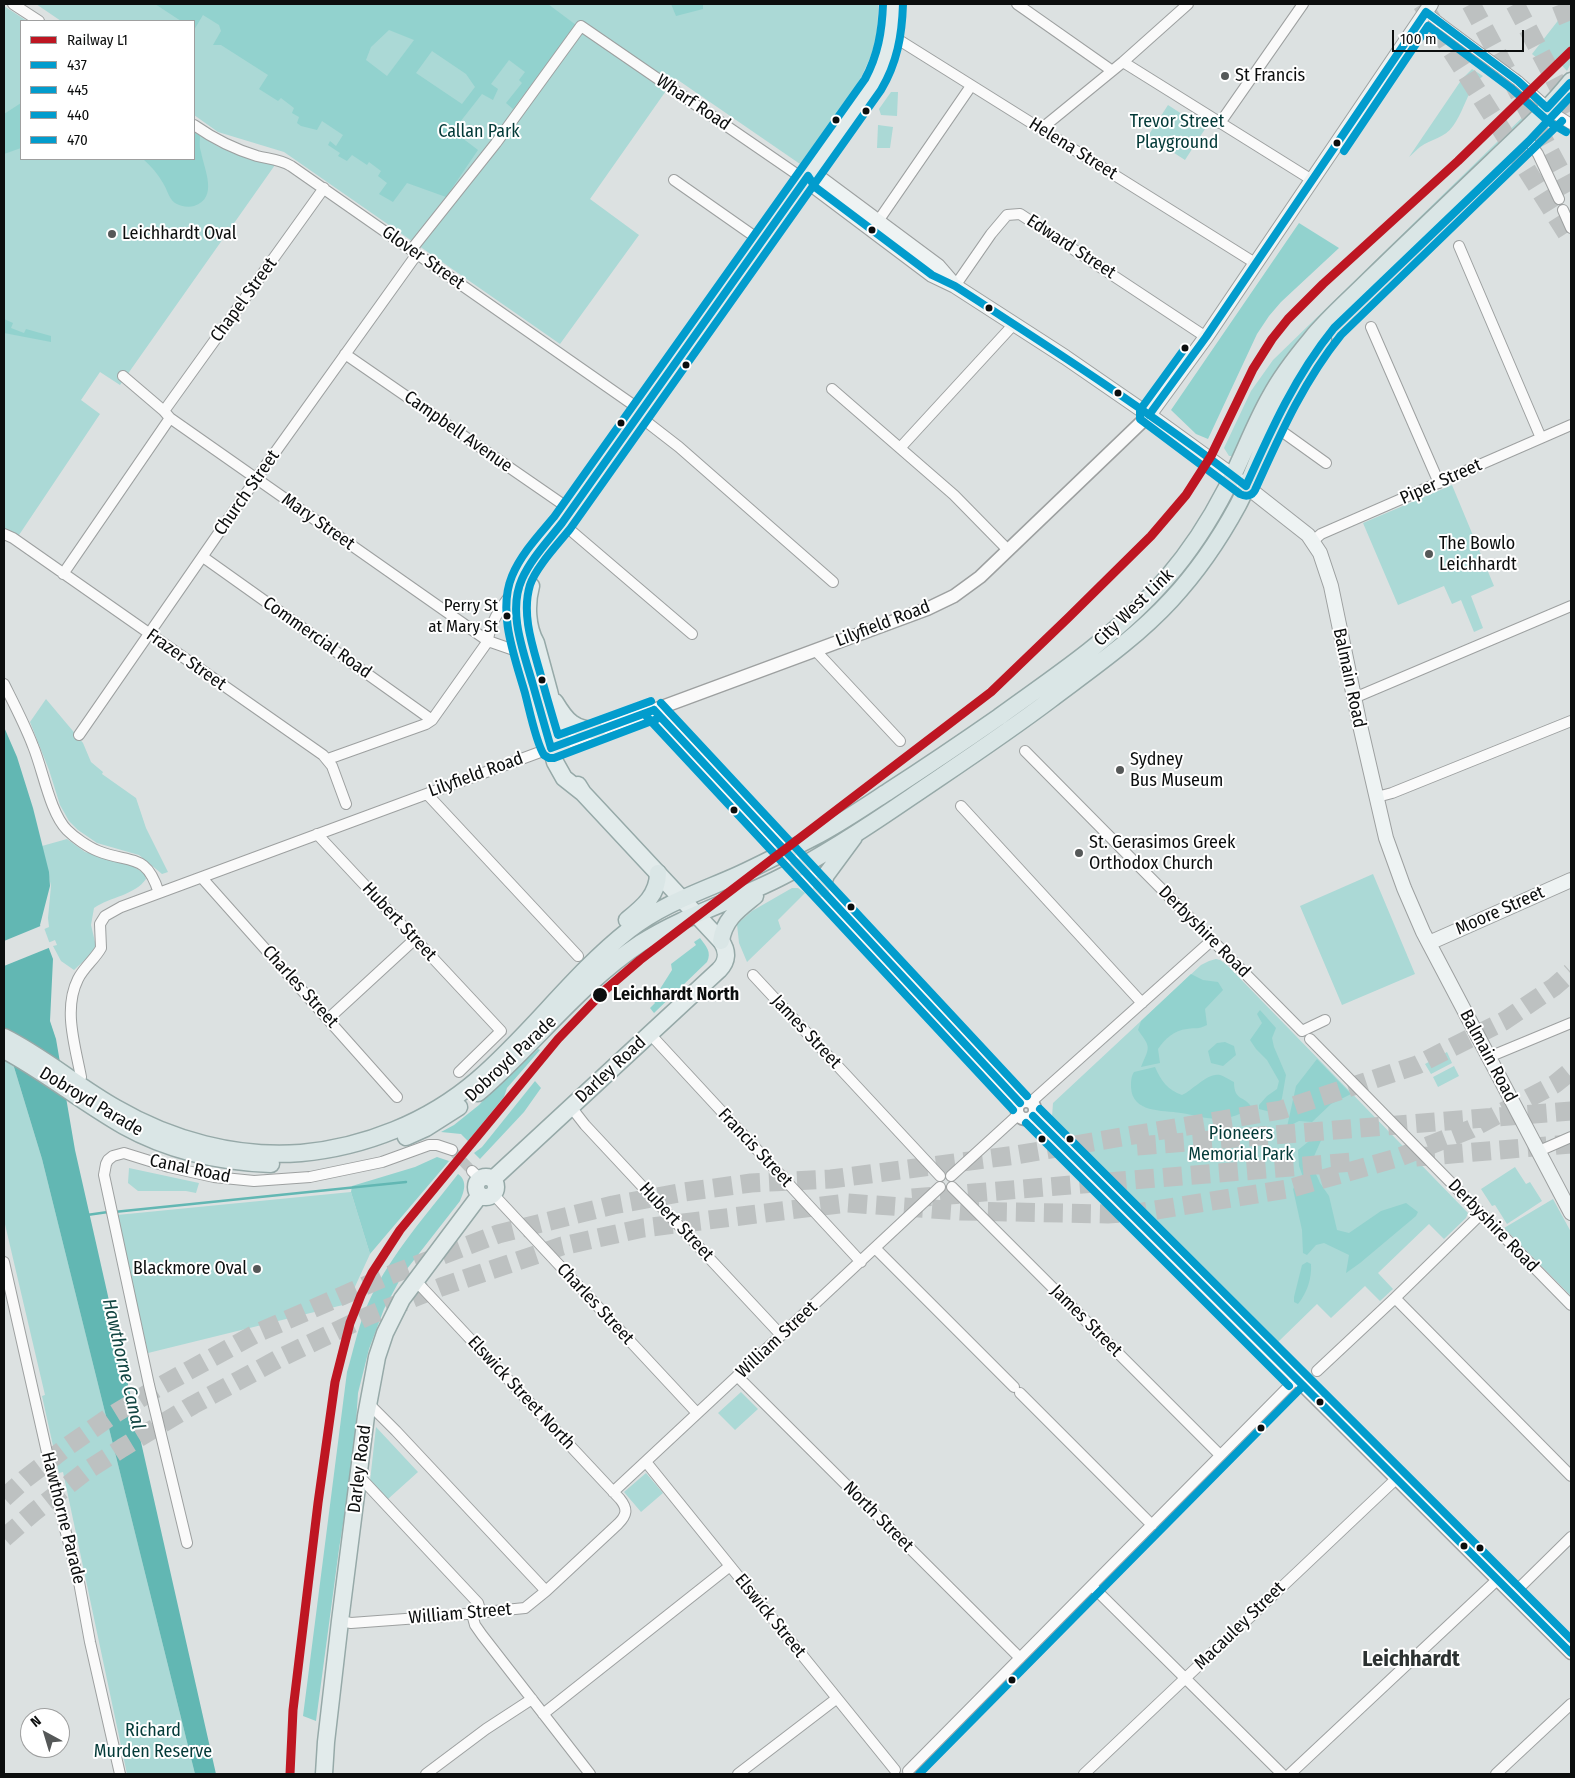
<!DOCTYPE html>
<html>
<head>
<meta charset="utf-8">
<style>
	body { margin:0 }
	#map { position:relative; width:1575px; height:1778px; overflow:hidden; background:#dce1e1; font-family:"Fira Sans Condensed",sans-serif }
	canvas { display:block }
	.frame { position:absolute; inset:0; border:5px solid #0c0e0e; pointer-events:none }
	.legend { position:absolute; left:20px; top:20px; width:175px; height:140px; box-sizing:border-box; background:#fff; border:1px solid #9e9f9f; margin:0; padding:6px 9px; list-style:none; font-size:15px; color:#0c0e0e }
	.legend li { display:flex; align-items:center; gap:10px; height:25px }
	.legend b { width:25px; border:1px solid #9e9f9f }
	.north { position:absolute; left:20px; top:1708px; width:50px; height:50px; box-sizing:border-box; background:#fff; border:1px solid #9e9f9f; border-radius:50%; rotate:321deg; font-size:14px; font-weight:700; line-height:20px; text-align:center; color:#0c0e0e }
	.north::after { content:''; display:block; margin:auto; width:18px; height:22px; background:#555858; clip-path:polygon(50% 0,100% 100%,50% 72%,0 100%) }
	.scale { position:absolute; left:1392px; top:30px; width:132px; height:22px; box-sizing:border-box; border:2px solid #0c0e0e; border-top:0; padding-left:6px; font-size:15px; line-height:18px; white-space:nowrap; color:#0c0e0e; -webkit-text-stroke:4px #fff; paint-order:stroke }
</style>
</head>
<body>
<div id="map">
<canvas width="1575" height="1778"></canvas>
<div class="frame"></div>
<ul class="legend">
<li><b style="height:6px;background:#be1622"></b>Railway L1</li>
<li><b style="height:6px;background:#029ccd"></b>437</li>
<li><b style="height:6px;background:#029ccd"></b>445</li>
<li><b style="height:6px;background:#029ccd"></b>440</li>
<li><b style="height:6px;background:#029ccd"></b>470</li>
</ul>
<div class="north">N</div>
<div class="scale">100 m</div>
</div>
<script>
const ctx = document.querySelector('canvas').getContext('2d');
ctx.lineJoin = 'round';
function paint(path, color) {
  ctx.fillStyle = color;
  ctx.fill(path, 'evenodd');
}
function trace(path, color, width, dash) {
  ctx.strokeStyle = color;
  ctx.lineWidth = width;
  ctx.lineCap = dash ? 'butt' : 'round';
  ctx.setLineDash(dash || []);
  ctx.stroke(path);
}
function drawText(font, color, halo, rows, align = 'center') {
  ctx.font = font + ' "Fira Sans Condensed",sans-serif';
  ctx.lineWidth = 4;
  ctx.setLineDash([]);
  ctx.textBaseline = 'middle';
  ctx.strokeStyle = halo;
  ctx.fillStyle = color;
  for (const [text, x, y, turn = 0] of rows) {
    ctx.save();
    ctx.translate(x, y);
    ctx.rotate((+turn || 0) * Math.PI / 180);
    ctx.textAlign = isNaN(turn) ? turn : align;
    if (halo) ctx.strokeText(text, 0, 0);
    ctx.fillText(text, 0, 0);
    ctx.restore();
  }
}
paint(new Path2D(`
	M36,4H878C878,16 878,30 875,42C863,88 827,126 800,164L675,78L590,199L639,235L560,344L284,152L218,132L194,115V21H61Z
	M1571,4V63L1567,71L1556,59L1550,65L1552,62L1550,59L1546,58L1542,62L1532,54Z
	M4,6L27,21H21V159H194V132L219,147L275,165L120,385L100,372L81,400L100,414L19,535L16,536L4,530Z
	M1472,69L1483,76C1467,89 1465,110 1453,126C1445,138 1431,139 1420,147C1416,150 1413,154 1409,157L1462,79Z
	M891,92H898L897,116L881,115L879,109Z
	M1168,105L1205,129L1185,160L1148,136Z
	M1530,110L1533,112L1368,271L1235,456H1229L1224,448L1251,391L1273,360Z
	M878,125L893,127L890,148H877Z
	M767,249H769L683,370L682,369Z
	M1452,485L1494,586L1471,596L1483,628L1474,632L1461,600L1452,604L1444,586L1398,605L1363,523Z
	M46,699L83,743L91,762L103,772L102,774L136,798L146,828L168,872L162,874L139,855L97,843L78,830L69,821L60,805L49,770L30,722Z
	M67,839L85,852L129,864L144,873L146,879C135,895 110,897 94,908L91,925L95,942V947L89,956L74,970L61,961L53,946L57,945L55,940L4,961V946L49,927L48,918L51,886L42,846Z
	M1373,874L1415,974L1342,1005L1300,906Z
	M792,888H798L805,893L778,920L781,929L747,962L739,943L737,924L752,911Z
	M1216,959L1220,960L1226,964L1468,1213L1466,1218L1444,1239L1429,1224L1378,1273L1393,1289L1380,1301L1365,1286L1331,1318L1317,1304L1278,1342L1052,1117L1053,1103L1201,965L1209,961Z
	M1447,1052L1452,1063L1431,1074L1425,1064Z
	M4,1060L14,1067L42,1159L195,1774H127L63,1472L59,1473L42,1396L45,1395L4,1220Z
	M1454,1066L1459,1076L1438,1087L1433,1077Z
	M1515,1167L1526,1184L1530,1182L1542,1201L1507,1224L1495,1205L1492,1206L1481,1189Z
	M129,1168L199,1183L196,1193L186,1191H138L128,1183Z
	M351,1192L370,1254L347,1304L148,1353L117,1215Z
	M1553,1199L1571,1232V1296L1504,1228Z
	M741,1392L758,1409L735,1430L718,1413Z
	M376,1427L418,1472L388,1499L370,1481Z
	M646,1473L663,1493L641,1512L624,1492Z`), '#abd9d6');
paint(new Path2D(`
	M155,4H548L576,25L513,109L506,103L522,83L519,80L525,72L509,60L491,84L498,89L493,100L482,94L453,131L478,150L446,197L407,183L393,202L379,194L387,183L378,176L381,171L369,162L367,165L352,155L347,161L338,156L340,153L328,145L330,141L336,146L343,135L322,121L317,130L301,126L297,123L299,117L292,113L294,108L281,98L278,101L259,89L268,75L221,45H213L221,31L219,25L203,15L194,30V21H181ZM389,30L414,40L387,76L366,60L371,47ZM432,51L466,74L475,87L462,104L416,73Z
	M671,4H703V9L676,16Z
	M21,103V148L4,154V114Z
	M194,132L200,136C200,141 199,146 201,152C204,169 219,198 194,206C188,208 180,206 175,203C169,199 167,189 163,183C158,174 151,166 143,159H194Z
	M1299,223L1339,248L1281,302L1269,316L1257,334L1208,439L1196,434L1171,410Z
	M4,319L13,323L11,328L24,333L26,329L51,336V342L4,333Z
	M700,938C706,946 712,952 707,962L654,1013L650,1008L655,1003L653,1000L672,970L671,964L696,945L694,942Z
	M1191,974L1203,980L1218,982L1223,990L1205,1009L1207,1025C1197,1030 1197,1027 1187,1029C1174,1030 1165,1039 1158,1049L1160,1063L1141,1067C1150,1046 1151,1048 1138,1030L1141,1021Z
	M1260,1010L1276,1028L1272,1038L1274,1047L1286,1075L1279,1115L1275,1116L1271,1112L1259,1109V1105L1267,1096L1277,1089L1279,1081L1267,1060L1256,1049L1250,1040L1262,1023L1257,1014Z
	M1225,1042L1234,1046L1236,1055L1223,1066L1211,1063L1208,1051L1217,1043Z
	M538,1049L540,1050L507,1088L504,1097L468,1141L461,1134L441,1132L454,1125L479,1105L492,1091Z
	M1317,1059L1351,1094L1331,1104L1312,1122L1299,1121L1287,1127L1296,1086Z
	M1155,1067C1161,1081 1168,1090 1182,1095C1193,1090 1208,1072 1220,1075C1224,1076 1230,1080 1234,1082C1234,1102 1245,1095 1252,1108C1242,1113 1230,1119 1219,1119C1206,1119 1194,1115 1181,1113C1162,1110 1132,1113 1131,1087C1131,1081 1131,1077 1134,1072Z
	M535,1081L541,1088L524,1112L480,1159L474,1153L482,1147Z
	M1318,1134L1323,1136L1311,1163L1320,1183L1329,1196L1337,1230L1349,1233L1381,1211L1406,1203L1418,1212L1416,1216L1360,1263L1346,1273L1349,1255L1324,1243L1316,1245L1307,1255L1303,1253L1302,1230L1293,1189L1303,1177L1299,1166L1298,1150Z
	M437,1157L449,1161L370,1254L351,1192L352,1186L415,1167Z
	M458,1174C468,1181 464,1192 460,1201L403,1274L384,1309L369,1349L358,1393L354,1454L339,1549L316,1721L303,1716L347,1372C354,1348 359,1322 370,1299C392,1253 427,1214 458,1174Z
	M1307,1262L1311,1264C1312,1278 1307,1293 1298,1304L1294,1302V1297L1302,1265Z`), '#92d2ce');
paint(new Path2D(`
	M4,727L17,757L33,808L49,872L50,886L40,925L53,959L50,1021L56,1039L75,1150L216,1774H195L42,1159L14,1067L4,1041Z`), '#62b7b3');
paint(new Path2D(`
	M43,925L51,947L4,966V941Z`), '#dce1e1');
trace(new Path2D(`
	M114,1212L406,1182
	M87,1215L108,1212`), '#62b7b3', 2.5);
trace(new Path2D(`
	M452,1150L472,1171`), '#bdc1c1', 10, [10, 5]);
trace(new Path2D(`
	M1422,4L1571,240
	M1471,4L1571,191
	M1515,4L1571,111
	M1561,4L1571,29
	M1137,1146L1571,1111
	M1416,1157L1571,1144
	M912,1198L1353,1162
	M4,1498L25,1479L68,1446L111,1416L157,1388L255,1334L385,1277L498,1234L613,1205L684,1192L751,1183L831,1179L1016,1155L1281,1110L1417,1065L1504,1021L1554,987L1571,972
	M4,1538L34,1512L86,1471L122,1448L193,1405L282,1357L368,1316L441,1287L562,1246L643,1228L847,1203L961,1211L1108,1214L1143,1212L1288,1189L1397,1158L1471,1129L1555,1084L1571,1071`), '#bdc1c1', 19, [19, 9]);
const minor = new Path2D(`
	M13,4L39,21
	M1017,4L1111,70
	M1426,12L1440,23
	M891,35L1255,263
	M1123,62L1312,180
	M1518,81L1555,114L1571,124
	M1220,123L1303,4
	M194,125C214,139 234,149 257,156C269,159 280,159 291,166L642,411
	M1041,129L1123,62L1188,4
	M1529,141L1538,154L1559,199
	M674,180L761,241
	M1563,210L1571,228
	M874,227L971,86
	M1459,246L1541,438
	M411,250L496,143L581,26L795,173L808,176
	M955,286L991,234L1007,215L1020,214L1206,337
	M1371,327L1439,483
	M345,354L571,510
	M123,376L164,411L170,418L488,641L511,649L526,647
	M832,389L954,495L1008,550
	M164,411L324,188
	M639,416L679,447L833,582
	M1273,425L1326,463
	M900,448L1014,324
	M562,523L692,634
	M4,534L13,538L323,755L332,766L346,804
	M1313,541L1321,534L1571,425
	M203,557L432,720
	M63,574L170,418
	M815,650L900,741
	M4,684C14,704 25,725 33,746C43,770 50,813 67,830C75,838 88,847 98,851C131,864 146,852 159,893
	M1354,698L1571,606
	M79,735L256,479L417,254
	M1025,751L1302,1031L1325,1020
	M328,759L426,724L432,720L488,641C490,619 505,603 517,586
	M427,794L578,956
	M1377,797L1392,793L1571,721
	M961,806L1142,1003
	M317,834L501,1031L459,1072
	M202,878L397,1097
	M753,975L940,1176
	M328,1019L415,939
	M650,1034L861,1262
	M1310,1039L1571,1305
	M1489,1057L1571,1023
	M81,1077C75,1045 63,1009 78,979C84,967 95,959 101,948L100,924L105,916L121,907L551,748
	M1031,1102L1211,941
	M571,1107L585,1125L781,1335
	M1539,1151L1571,1137
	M472,1171L480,1179
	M951,1176L1019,1114
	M952,1187L1220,1455
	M493,1194L697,1413
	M875,1248L1014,1387
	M4,1262L60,1510L79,1582L90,1642L120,1774
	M1395,1298L1571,1476
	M1317,1371L1395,1298L1481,1214
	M737,1376L1020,1658
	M1020,1393L1152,1525
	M368,1403L396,1431L546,1591
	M646,1462L895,1770
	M359,1476L478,1603L481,1613
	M613,1492L940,1187
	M187,1543L149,1385L104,1175L106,1164L108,1160L113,1156L124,1153L169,1167L214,1177L254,1181L310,1177L382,1162L429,1145H437L452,1150
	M1092,1586L1282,1774
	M1512,1595L1571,1537
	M472,1614L475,1625L482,1635L590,1774
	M340,1621L351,1623L446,1616L525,1608L546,1591L618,1524C627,1515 628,1509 620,1499L415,1280
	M543,1714L730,1566
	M908,1771L1296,1379
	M426,1774L486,1729L532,1699
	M738,1774L836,1699
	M1084,1774L1396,1479
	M1290,1774L1497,1580
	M1496,1774L1571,1704`);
const tertiary = new Path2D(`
	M654,710L1020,1103
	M554,747L927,609L954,596L980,577L1149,415
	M1017 1110a9 9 0 1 1 18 0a9 9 0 1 1-18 0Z
	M1033,1116L1571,1653`);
const secondary = new Path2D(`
	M808,176L815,187L932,275L955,286L1065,357L1149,415L1233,476L1308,535L1320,553L1331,586L1359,721L1386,838L1404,888L1423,932L1463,1008L1571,1213
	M808,176L821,179L938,266L951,281
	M1149,415L1206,337L1431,4
	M1429,943L1571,880`);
const primary = new Path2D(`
	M531,586C526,604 527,627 536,643L549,691L562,744
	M555,702C567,722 574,729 597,731
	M583,793L564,778L555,762L523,648L518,628L517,611L519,589L526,572L540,550L562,523L873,84C890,57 892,35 893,4
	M476 1187a10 10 0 1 1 20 0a10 10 0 1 1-20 0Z
	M493,1179L719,970C728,961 728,951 721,941L583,793L578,785
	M324,1774L326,1742L340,1621L366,1416L377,1357L385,1333L402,1299L480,1195`);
const trunk = new Path2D(`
	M821,889L826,875L854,837
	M627,920C643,907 658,895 658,873
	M721,941C724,919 739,909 755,896
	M4,1037C44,1057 77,1086 116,1108C171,1140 236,1158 301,1153C365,1147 428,1122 477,1080C531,1034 573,974 629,930C662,904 700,892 738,875C766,862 793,848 820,834C844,821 866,806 889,791C926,767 963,742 999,717C1029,695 1060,674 1089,651C1150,602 1190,559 1226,489C1242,459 1253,427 1270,397C1281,376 1296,357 1311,339C1328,318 1349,300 1368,281C1409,241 1451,201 1493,161C1520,135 1548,110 1571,81
	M4,1050C45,1072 82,1102 124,1126C169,1151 220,1162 271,1164
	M478,1093C534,1045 579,984 641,943C685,915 737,900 783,876C828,853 870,825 911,797C958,765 1005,734 1050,700C1091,669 1136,638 1171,600C1197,572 1219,540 1238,505C1251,480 1260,452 1273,425C1287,396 1303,367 1323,340
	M406,1137L426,1128L459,1107`);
trace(minor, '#9da0a0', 12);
trace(tertiary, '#9da0a0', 15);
trace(secondary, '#9da0a0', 16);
trace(primary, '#96a9a8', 19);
trace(trunk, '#96a9a8', 19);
trace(minor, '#fafafa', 10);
trace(tertiary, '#fafafa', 12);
trace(secondary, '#eef3f3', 14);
trace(primary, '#e2ebeb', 16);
trace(trunk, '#dae6e6', 16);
const minorBridge = new Path2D(`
	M1440,23L1518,81`);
trace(minorBridge, '#9da0a0', 12, []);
trace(minorBridge, '#fafafa', 10);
trace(new Path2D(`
	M808,176L815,187L932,275L955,286C1054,350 1153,414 1246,486C1271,430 1295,376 1334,328L1529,141L1571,96
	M1149,415L1206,337L1426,12L1518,81L1547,108L1570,83
	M654,710L551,748C545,727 539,706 533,685C524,653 507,612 522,579C531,559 548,541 562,523L808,176
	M654,710L1020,1103
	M1033,1116L1571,1653`), '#029ccd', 8);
trace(new Path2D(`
	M651,701L558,735C552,715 546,695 541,676C533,647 521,615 530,585C536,567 558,544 570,529L881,90C897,63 902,36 903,4
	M647,717L1013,1110
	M1026,1123L1289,1386
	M919,1774L1303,1386`), '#029ccd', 8);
trace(new Path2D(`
	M661,703L1027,1096
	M657,719L554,758H549L544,755C536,743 529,708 525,693C515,658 497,612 512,576C521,554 539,535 554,517L865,79C878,55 882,31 883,4
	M1040,1109L1571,1639`), '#029ccd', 8);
trace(new Path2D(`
	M1344,151L1428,26L1512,89L1549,122L1566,132
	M1185,348L1140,410V419L1240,494C1246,497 1252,496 1255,490C1280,435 1303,382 1341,335L1562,121`), '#029ccd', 8);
trace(new Path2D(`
	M290,1774L293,1710L318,1503L335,1382L350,1323L361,1295L372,1273L400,1230L558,1039L605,990L640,960L991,692L1069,617L1151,536L1186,495L1211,456L1253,369L1272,339L1288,319L1323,284L1458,161L1571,51`), '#be1622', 9);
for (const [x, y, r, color] of [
	[1225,76,5,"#555858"],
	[866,111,4.5,"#0c0e0e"],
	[836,120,4.5,"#0c0e0e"],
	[1337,143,4.5,"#0c0e0e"],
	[872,230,4.5,"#0c0e0e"],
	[112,234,5,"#555858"],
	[989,308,4.5,"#0c0e0e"],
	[1185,348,4.5,"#0c0e0e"],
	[686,365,4.5,"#0c0e0e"],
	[1118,393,4.5,"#0c0e0e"],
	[621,423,4.5,"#0c0e0e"],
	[1429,554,5,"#555858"],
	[507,616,4.5,"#0c0e0e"],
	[542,680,4.5,"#0c0e0e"],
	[1120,770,5,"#555858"],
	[734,810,4.5,"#0c0e0e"],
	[1079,853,5,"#555858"],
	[851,907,4.5,"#0c0e0e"],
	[600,995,8,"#0c0e0e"],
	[1042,1139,4.5,"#0c0e0e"],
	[1070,1139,4.5,"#0c0e0e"],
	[257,1269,5,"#555858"],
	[1320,1402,4.5,"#0c0e0e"],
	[1261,1428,4.5,"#0c0e0e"],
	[1464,1546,4.5,"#0c0e0e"],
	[1480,1548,4.5,"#0c0e0e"],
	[1012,1680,4.5,"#0c0e0e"]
]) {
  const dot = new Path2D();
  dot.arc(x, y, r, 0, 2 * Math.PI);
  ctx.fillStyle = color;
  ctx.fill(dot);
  trace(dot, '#fff', 2);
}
drawText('17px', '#0c0e0e', '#fff', [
	["Perry St",498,606],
	["at Mary St",498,627]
], 'right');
drawText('18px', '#0c0e0e', '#fff', [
	["St Francis",1235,76],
	["Leichhardt Oval",122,234],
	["The Bowlo",1439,544],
	["Leichhardt",1439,565],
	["Sydney",1130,760],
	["Bus Museum",1130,781],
	["St. Gerasimos Greek",1089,843],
	["Orthodox Church",1089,864],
	["Blackmore Oval",247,1269,"right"]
], 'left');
drawText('18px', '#0c0e0e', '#fff', [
	["Wharf Road",693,103,34],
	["Helena Street",1073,149,32],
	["Edward Street",1071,247,33],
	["Glover Street",423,258,35],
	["Chapel Street",244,300,-54],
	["Campbell Avenue",458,432,35],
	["Piper Street",1441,482,-24],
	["Church Street",247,493,-55],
	["Mary Street",318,522,35],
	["City West Link",1134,608,-44],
	["Lilyfield Road",883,624,-21],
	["Commercial Road",317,638,35],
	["Frazer Street",186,660,35],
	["Balmain Road",1349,678,78],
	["Lilyfield Road",476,775,-20],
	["Moore Street",1500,911,-24],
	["Hubert Street",399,922,47],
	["Derbyshire Road",1204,932,45],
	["Charles Street",300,987,48],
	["James Street",806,1032,47],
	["Balmain Road",1488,1056,62],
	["Dobroyd Parade",511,1059,-43],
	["Darley Road",611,1070,-43],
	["Dobroyd Parade",91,1102,31],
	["Francis Street",755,1148,47],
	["Canal Road",190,1169,12],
	["Hubert Street",676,1222,47],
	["Derbyshire Road",1493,1226,46],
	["Charles Street",595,1304,47],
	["James Street",1086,1321,45],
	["William Street",777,1340,-43],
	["Elswick Street North",521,1393,47],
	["Darley Road",360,1469,-83],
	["North Street",878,1517,45],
	["Hawthorne Parade",63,1518,76],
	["William Street",460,1614,-5],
	["Elswick Street",770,1616,51],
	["Macauley Street",1240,1626,-44]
]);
drawText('18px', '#033a38', '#fff', [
	["Trevor Street",1177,122],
	["Playground",1177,143],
	["Callan Park",479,132],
	["Pioneers",1241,1134],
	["Memorial Park",1241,1155],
	["Richard",153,1731],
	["Murden Reserve",153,1752]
]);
drawText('bold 18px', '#0c0e0e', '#fff', [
	["Leichhardt North",613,995]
], 'left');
drawText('italic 19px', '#124542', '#fff', [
	["Hawthorne Canal",123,1364,77]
]);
drawText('bold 22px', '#2c3231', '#fff', [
	["Leichhardt",1411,1660]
]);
</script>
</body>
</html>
